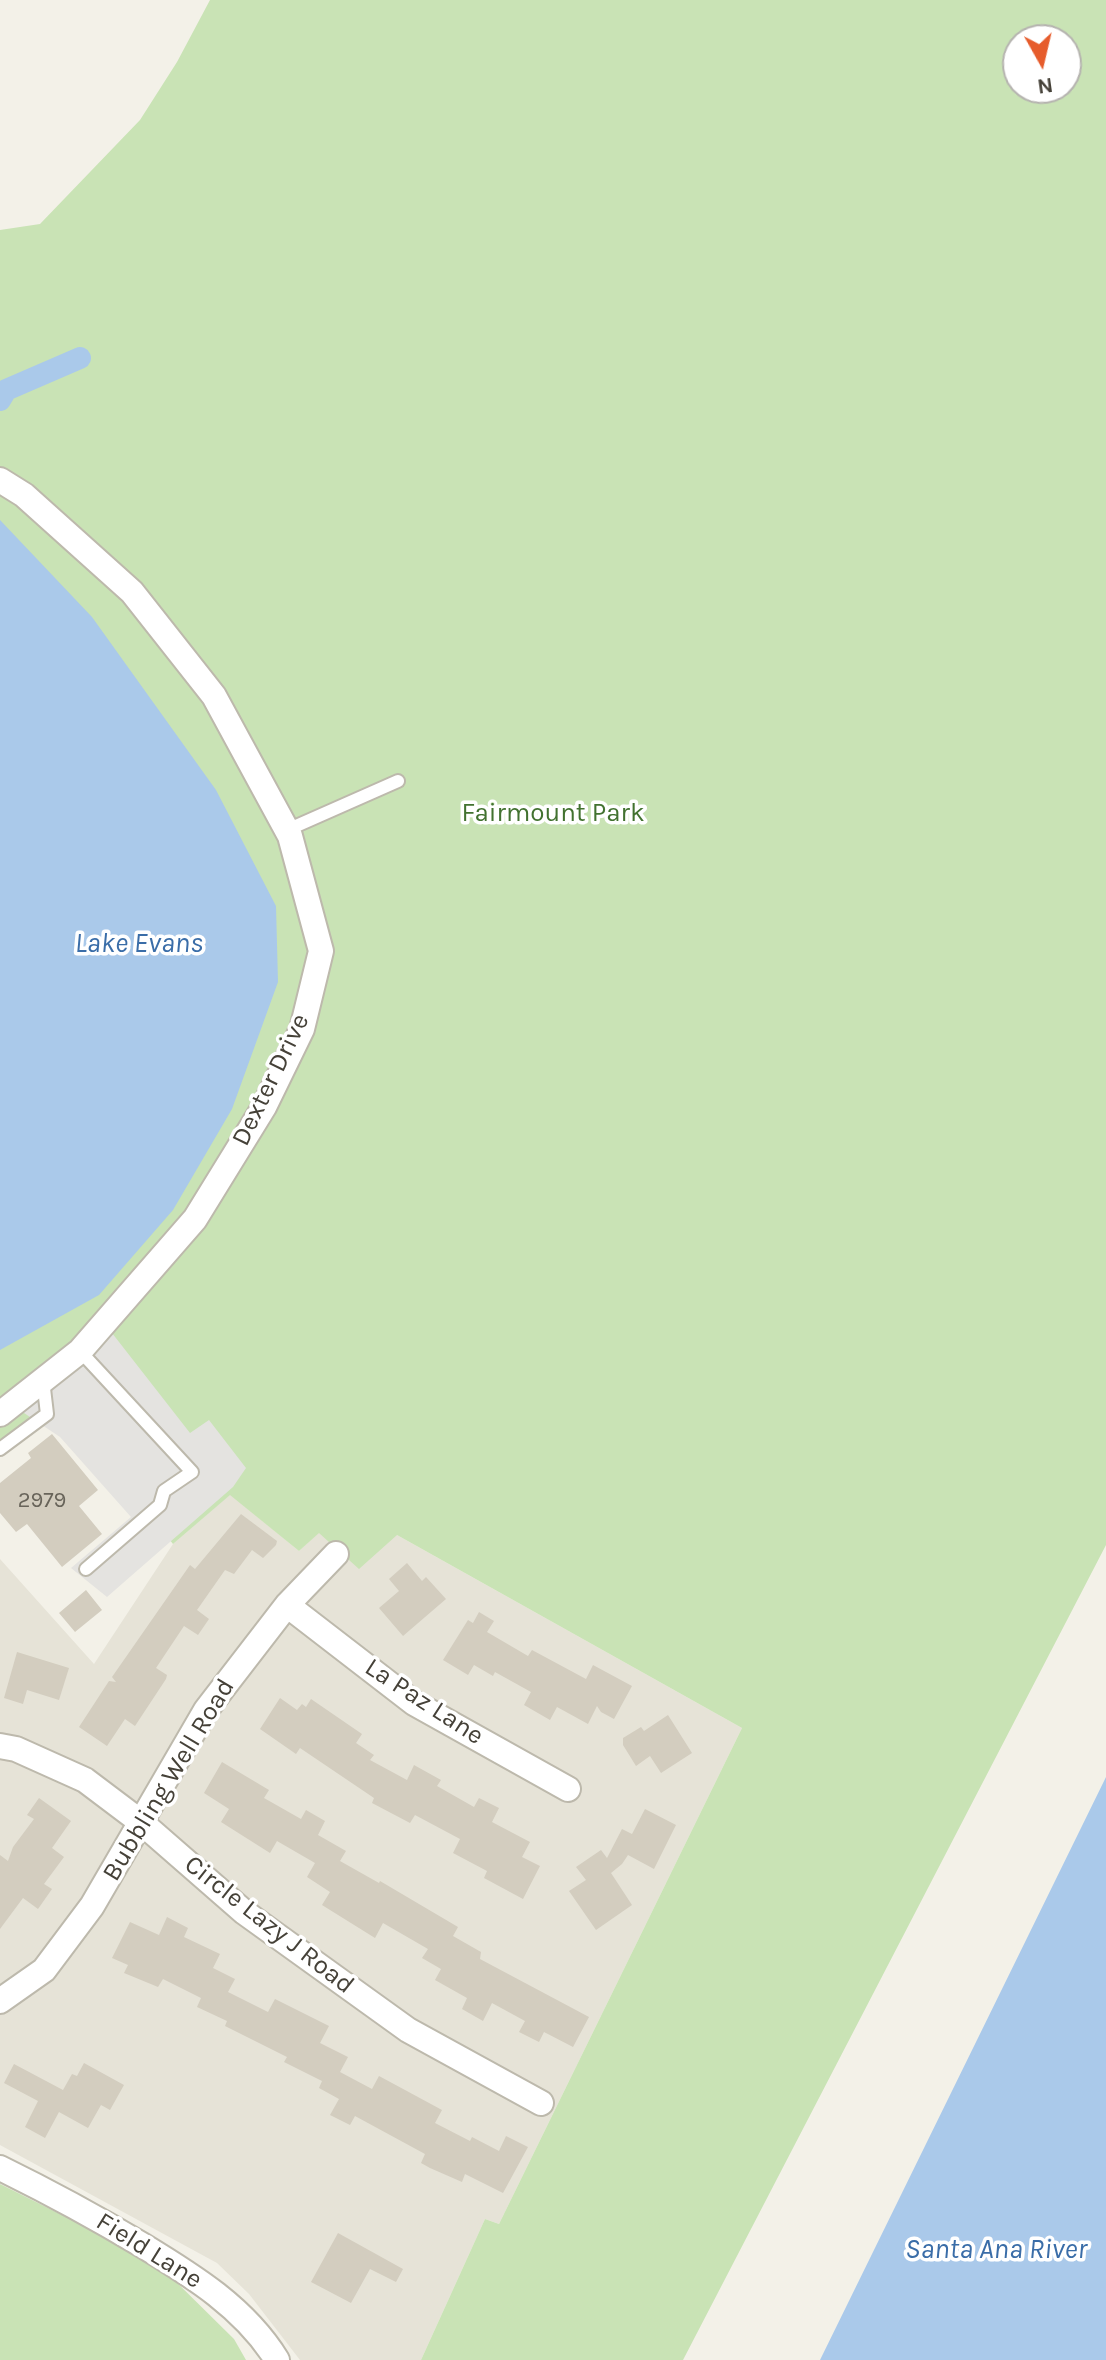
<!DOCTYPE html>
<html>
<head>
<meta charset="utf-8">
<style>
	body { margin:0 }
	#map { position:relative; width:1106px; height:2360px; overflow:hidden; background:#f3f1e8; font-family:Karla,sans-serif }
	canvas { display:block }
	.north { position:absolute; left:1002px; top:24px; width:80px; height:80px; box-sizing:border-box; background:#fff; border:2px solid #b5b3af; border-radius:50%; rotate:172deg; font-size:22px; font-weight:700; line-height:32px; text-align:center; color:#454138 }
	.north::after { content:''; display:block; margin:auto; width:28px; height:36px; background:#e65c2c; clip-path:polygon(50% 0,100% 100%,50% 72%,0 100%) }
</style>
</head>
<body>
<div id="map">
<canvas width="1106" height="2360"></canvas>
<div class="north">N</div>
</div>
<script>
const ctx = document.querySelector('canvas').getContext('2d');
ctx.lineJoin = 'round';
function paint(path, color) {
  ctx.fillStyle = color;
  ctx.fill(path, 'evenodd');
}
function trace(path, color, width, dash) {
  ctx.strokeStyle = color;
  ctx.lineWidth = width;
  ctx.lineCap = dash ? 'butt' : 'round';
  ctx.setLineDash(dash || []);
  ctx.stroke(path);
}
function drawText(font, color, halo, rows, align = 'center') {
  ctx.font = font + ' Karla,sans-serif';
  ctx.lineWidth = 7;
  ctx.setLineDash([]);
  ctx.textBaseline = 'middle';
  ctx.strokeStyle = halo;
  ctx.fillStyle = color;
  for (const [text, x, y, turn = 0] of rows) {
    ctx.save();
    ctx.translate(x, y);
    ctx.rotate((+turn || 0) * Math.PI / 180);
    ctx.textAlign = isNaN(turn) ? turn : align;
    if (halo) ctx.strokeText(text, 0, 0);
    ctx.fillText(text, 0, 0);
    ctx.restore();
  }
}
paint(new Path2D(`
	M230,1494L299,1551L319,1532L397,1535L742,1728L499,2224L485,2219L421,2360H300L249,2294L217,2263L0,2145V1559L94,1664L173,1544Z`), '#e6e3d7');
paint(new Path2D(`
	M210,0H1106V1545L683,2360H421L485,2219L499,2224L742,1728L397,1535L359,1569L319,1533L299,1551L230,1495L173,1544L59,1398L0,1448V230L40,224L140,120L177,62ZM1018,40H1066V88H1018Z
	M0,2184L156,2262L234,2339L246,2360H0Z`), '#c9e3b5');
paint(new Path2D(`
	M112,1333L190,1433L209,1420L246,1468L233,1487L107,1597L71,1568L131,1517L60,1437L15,1407Z`), '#e4e3e0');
paint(new Path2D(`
	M0,520L92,617L216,790L276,906L278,982L232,1109L173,1210L99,1295L0,1350Z
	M1106,1777V2360H820Z`), '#aac9ea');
trace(new Path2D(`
	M0,400L6,390L80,358`), '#aac9ea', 22);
paint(new Path2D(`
	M52,1434L98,1490L79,1506L102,1534L62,1567L27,1524L16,1532L0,1513V1483L31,1458L28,1453Z
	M241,1514L277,1541L276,1545L263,1558L252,1550L234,1574L225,1570L197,1610L209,1619L198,1635L184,1626L156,1668L167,1675L166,1679L135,1726L125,1719L107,1746L79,1727L109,1681L116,1682L112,1677L190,1565L195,1569Z
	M407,1563L422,1581L426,1577L446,1599L403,1636L379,1608L399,1591L389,1579Z
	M86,1590L102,1610L75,1632L59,1613Z
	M479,1612L494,1621L487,1632L528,1656L532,1650L586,1679L593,1665L632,1686L614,1719L601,1712L597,1706L588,1724L557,1707L550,1720L524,1705L531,1692L495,1672L493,1676L474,1665L468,1675L443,1660L468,1620L473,1623Z
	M17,1652L69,1668L59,1700L27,1690L23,1704L4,1698Z
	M280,1698L297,1710L302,1704L306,1707L311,1699L362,1734L356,1743L374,1755L370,1760L407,1780L414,1765L441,1780L437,1786L474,1807L479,1798L499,1808L492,1822L530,1842L522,1857L540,1866L523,1899L484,1878L487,1871L453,1853L460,1839L415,1815L410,1823L372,1803L374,1798L300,1748L296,1754L260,1729Z
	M668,1715L692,1753L661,1773L650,1756L636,1766L623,1745V1738L641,1727L644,1731Z
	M222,1762L269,1790L264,1798L301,1819L306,1810L325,1821L318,1835L346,1851L340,1861L379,1883L380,1881L458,1927L453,1936L481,1952L480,1959L589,2017L573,2047L544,2032L539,2042L519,2032L525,2021L492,2003L483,2021L462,2009L467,1998L435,1980L441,1969L422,1958L428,1949L383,1923L375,1938L322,1905L330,1892L307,1877L315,1863L277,1841L270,1853L221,1822L229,1809L204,1793Z
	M39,1798L71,1821L52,1848L64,1857L44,1884L52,1889L38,1909L23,1898L0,1929V1855L8,1861L13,1847L34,1819L27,1815Z
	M645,1809L676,1825L654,1869L628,1855L622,1864L611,1873L632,1905L596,1930L569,1891L586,1880L576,1867L601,1850L607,1858L622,1829L632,1834Z
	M167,1917L188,1928L184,1937L220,1954L213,1968L235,1979L228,1992L268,2012L275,1999L329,2026L320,2043L348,2057L340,2072L372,2089L379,2076L405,2090L442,2110L435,2123L470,2141L472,2137L499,2151L506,2136L528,2147L503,2193L465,2174L462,2182L430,2168L421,2163L425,2154L355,2116L350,2125L330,2115L339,2099L319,2088L322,2081L284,2062L287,2057L225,2026L227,2021L197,2007L201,1998L163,1979L158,1987L124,1973L128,1965L112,1958L130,1922L159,1935Z
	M84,2063L124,2085L110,2110L101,2105L88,2128L59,2112L45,2138L25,2127L38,2101L4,2083L14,2064L63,2090L72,2074L77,2076Z
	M338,2233L403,2269L396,2282L370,2269L351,2303L311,2282Z`), '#d3cdbf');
const service = new Path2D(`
	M287,830L398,781
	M80,1351L192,1472L164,1491L160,1505L86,1569
	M0,1449L47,1414L43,1380`);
const minor = new Path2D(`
	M0,480L24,495L132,592L214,696L290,836L321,951L302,1029L264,1107L195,1219L80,1351L0,1414
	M287,1605L414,1703L568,1789
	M0,1746L16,1749L85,1780L142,1823L244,1912L408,2030L541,2103
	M0,2001L44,1970L92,1906L206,1710L287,1605L336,1554
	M0,2168C49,2192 95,2217 142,2245C193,2276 245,2308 277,2360`);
trace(service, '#bdb9ac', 16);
trace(minor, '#bdb9ac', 28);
trace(service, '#fff', 12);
trace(minor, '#fff', 24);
drawText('22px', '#68645a', null, [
	["2979",42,1501]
]);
drawText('26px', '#427230', '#fff', [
	["Fairmount Park",553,814]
]);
drawText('26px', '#454138', '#fff', [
	["Dexter Drive",271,1080,-64],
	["La Paz Lane",424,1702,33],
	["Bubbling Well Road",169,1780,-59],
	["Circle Lazy J Road",269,1925,38],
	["Field Lane",149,2251,32]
]);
drawText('italic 28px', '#3a6da8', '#fff', [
	["Lake Evans",139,944],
	["Santa Ana River",996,2250]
]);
</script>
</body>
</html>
